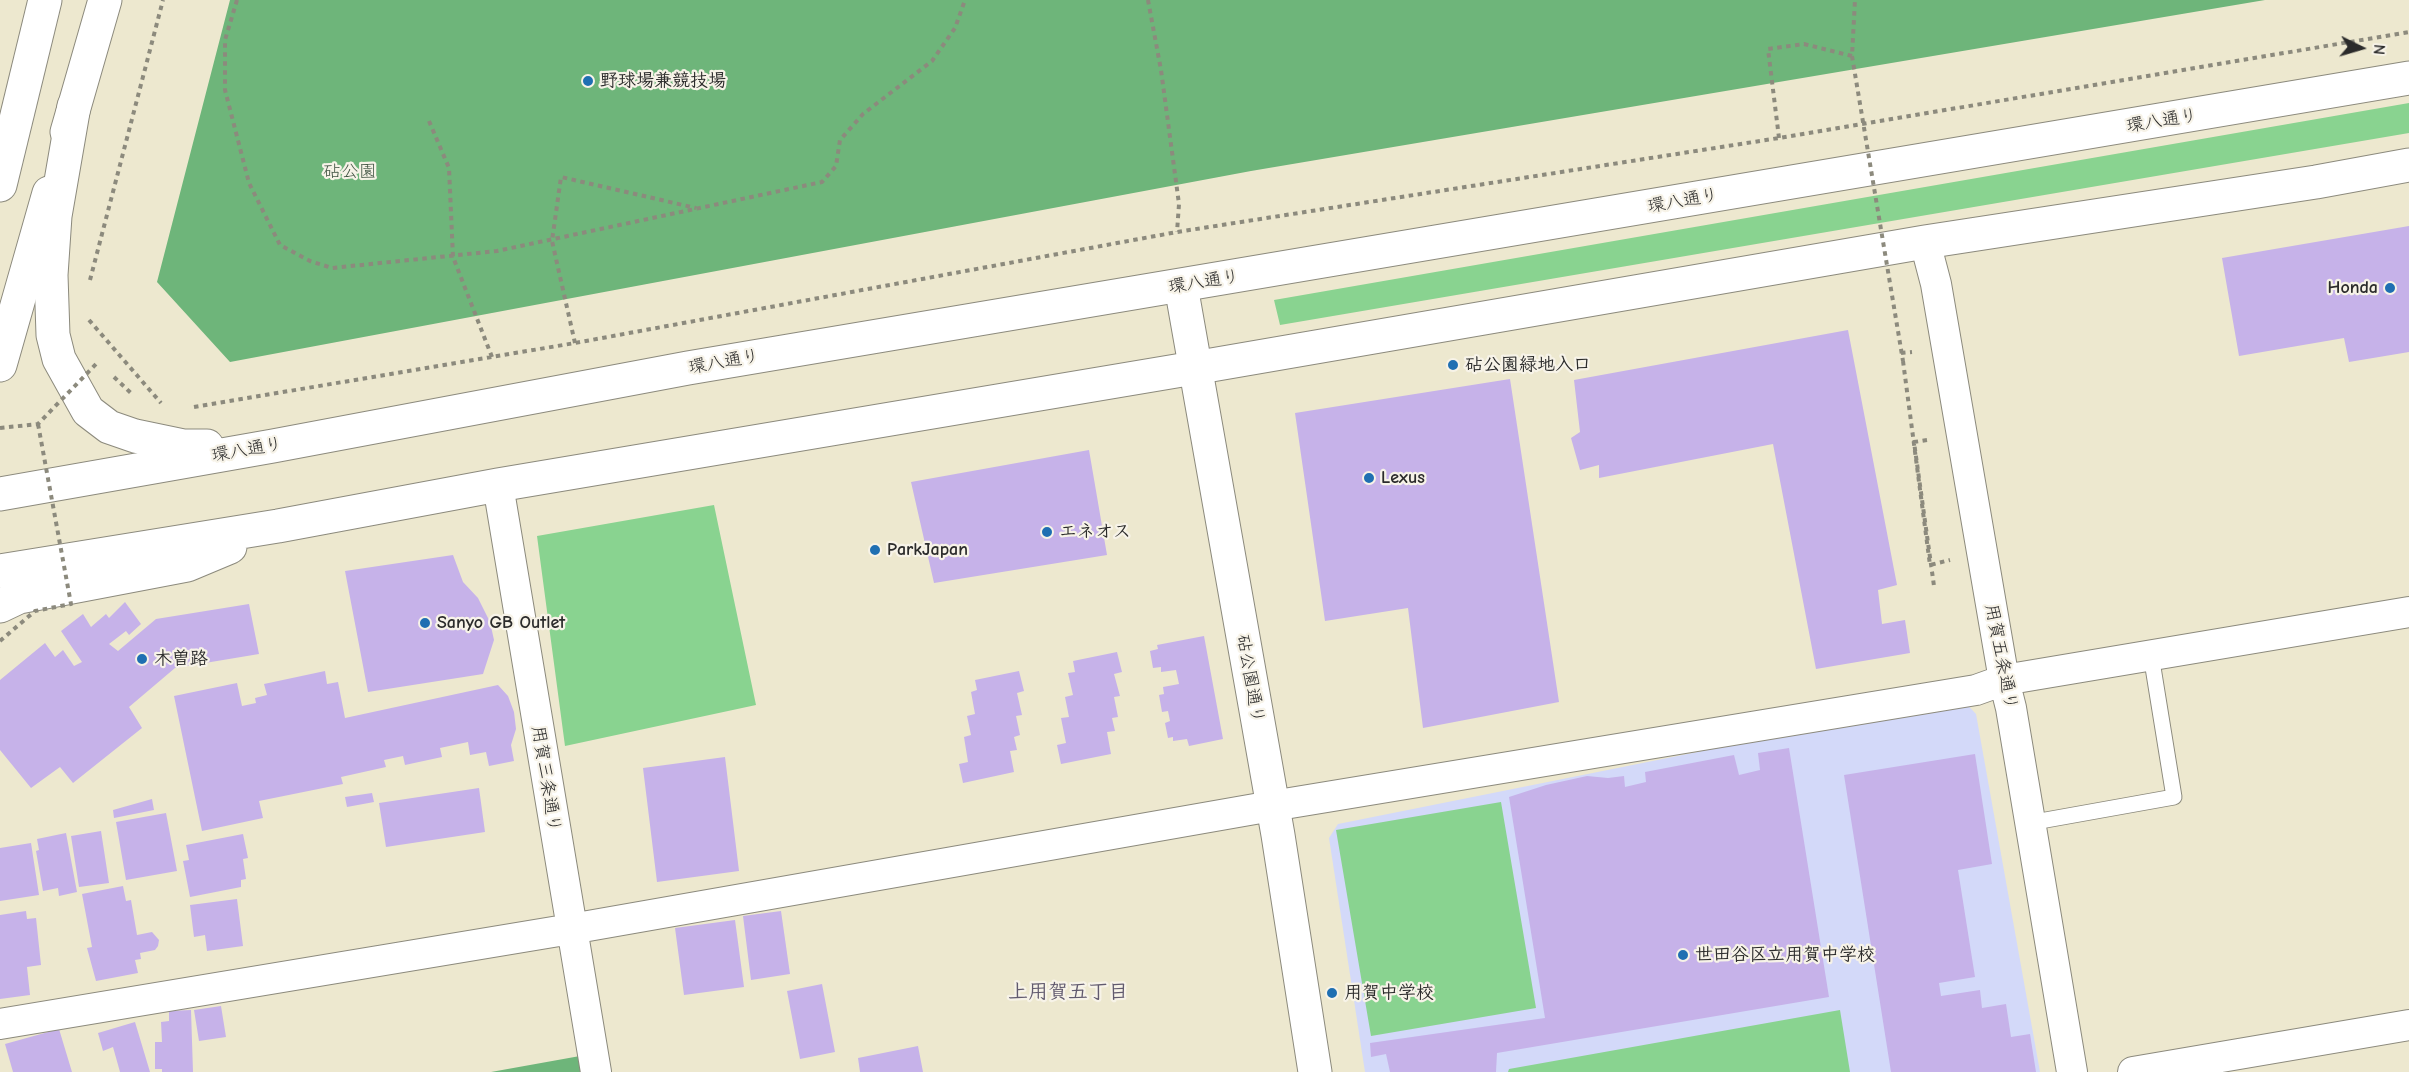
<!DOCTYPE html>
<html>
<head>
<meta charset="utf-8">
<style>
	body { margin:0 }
	#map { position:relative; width:2409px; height:1072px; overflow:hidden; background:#ede8cf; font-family:"Comic Neue",sans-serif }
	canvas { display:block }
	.north { position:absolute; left:2331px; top:18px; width:60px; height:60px; -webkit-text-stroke:4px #f7f3e8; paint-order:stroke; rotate:95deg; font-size:16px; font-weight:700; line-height:24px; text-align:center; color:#2b2b2b }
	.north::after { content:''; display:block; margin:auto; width:21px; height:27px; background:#2b2b2b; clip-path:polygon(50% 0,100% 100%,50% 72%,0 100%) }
</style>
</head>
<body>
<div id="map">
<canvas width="2409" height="1072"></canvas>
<div class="north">N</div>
</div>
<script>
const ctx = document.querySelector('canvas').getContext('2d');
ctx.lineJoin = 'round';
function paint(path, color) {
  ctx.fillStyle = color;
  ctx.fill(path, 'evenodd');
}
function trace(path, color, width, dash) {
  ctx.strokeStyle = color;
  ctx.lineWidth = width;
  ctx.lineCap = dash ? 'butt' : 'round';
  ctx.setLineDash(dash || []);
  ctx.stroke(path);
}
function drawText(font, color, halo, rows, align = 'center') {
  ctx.font = font + ' "Comic Neue","Klee One",sans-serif';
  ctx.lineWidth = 4.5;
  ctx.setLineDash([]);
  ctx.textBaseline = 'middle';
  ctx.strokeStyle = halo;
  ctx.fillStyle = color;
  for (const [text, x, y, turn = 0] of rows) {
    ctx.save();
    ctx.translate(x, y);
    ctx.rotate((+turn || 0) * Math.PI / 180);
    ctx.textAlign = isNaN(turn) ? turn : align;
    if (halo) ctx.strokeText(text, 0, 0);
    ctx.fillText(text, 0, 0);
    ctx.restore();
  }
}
paint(new Path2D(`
	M1962,699L1976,714L2040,1072H1365L1329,838L1338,824Z`), '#d3d9f9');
paint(new Path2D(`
	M2409,103V133L1280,325L1274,300Z
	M714,505L756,705L565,746L537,536Z
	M1501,802L1536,1008L1371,1036L1336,830Z
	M1840,1010L1850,1072H1508L1509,1069Z`), '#89d390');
paint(new Path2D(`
	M230,0H2265L1251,171L230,362L157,282Z
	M580,1056L583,1072H491Z`), '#6eb57a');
paint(new Path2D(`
	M2409,226V352L2349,362L2344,338L2239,356L2222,258Z
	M1848,330L1897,585L1878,590L1882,624L1905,620L1910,653L1816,669L1773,444L1599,478V465L1580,470L1571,438L1580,432L1574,380Z
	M1510,379L1559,702L1423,728L1408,608L1325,621L1295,413Z
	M1089,450L1107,555L934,583L911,482Z
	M453,555L463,582L478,598L490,622L494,640L483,674L368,692L345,571Z
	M125,602L141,624L129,635L126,631L109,644L118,651L156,619L249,604L259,654L175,668L129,707L142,728L73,783L60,767L31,788L0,750V680L45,643L55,657L63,650L74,666L82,662L61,631L83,614L91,627L106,614L109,618Z
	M1204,636L1223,739L1189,746L1187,739L1173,741V737L1168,738L1165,723L1170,721L1168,711L1162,712L1159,695L1164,694L1163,687L1179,684L1176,670L1161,672V667L1153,668L1150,651L1158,649L1157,645Z
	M1117,652L1122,672L1114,674L1120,696L1114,697L1118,717L1112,718L1115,731L1107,732L1111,754L1061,764L1057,745L1066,743L1061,718L1069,717L1065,697L1073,695L1068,673L1075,672L1073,661Z
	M325,671L327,684L338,682L345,718L498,685L508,696L514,712L516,729L511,745L514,761L489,766L486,752L470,755L468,742L440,748L442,757L405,765L403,756L384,760L386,767L341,777L343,784L259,801L263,818L202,831L174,696L237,683L242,706L256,703L255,698L267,695L264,684Z
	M1019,671L1024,691L1017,693L1022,715L1016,716L1020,735L1014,737L1017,750L1010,751L1014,772L963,783L959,764L968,762L964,737L971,735L967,716L975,714L971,692L977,690L975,680Z
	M1789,748L1829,997L1497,1053L1496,1072H1390L1386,1054L1371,1057L1370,1043L1545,1018L1509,797L1546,785L1587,776L1608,778L1624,776L1625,787L1646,782L1645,772L1734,755L1739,775L1760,770L1758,753Z
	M1975,754L1992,864L1958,870L1975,977L1939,983L1941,996L1980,990L1982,1008L2006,1004L2011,1037L2030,1034L2036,1072H1891L1844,775Z
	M725,757L739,871L657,882L643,768Z
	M479,788L485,832L386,847L379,803Z
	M372,793L374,802L347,807L345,797Z
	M152,799L154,810L114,818L113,810Z
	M166,813L177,871L126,880L116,822Z
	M101,831L109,883L79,887L71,836Z
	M66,833L77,892L59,896L58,888L43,891L36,851L39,850L37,839Z
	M243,834L248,858L243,859L246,879L241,880V887L190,897L183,861L189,860L186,845Z
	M31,843L39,895L0,901V848Z
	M123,886L126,901L131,900L137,935L152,932L159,940L158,946L155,950L140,953L141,959L135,960L138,973L96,981L87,948L92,947L82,894Z
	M237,899L243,946L207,951L205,935L194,937L190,905Z
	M26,911L27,919L36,918L41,965L27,967L30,995L0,999V915Z
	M781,911L790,974L751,980L743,916Z
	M735,920L744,987L684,995L675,928Z
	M822,984L835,1052L800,1059L787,991Z
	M221,1006L226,1037L199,1041L194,1010Z
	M191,1010L193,1072H162V1069H155V1042H162L161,1022L169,1021V1011Z
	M135,1022L150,1072H120L113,1047L103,1051L98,1033Z
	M59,1029L72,1072H13L5,1044Z
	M918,1046L923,1072H860L858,1058Z`), '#c6b2e9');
const service = new Path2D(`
	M2029,823L2174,797L2151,655`);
const minor = new Path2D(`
	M1925,242L1936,284L2004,680L2011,708L2072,1072
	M498,485L596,1072
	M0,1024L571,929L1272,806L1976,690L2004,680L2409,612
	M2133,1072L2409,1025`);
const tertiary = new Path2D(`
	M67,132L105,0
	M1181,286L1278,835L1315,1072
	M0,365L49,193`);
const primary = new Path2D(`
	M74,106L55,216L51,275L53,335L59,359L88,411L109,427L135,436L183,446H207
	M0,494L273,446L688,368L2409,78
	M0,571L278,526L498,485L1194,368L1925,242L2316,182L2409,165
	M0,606L19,597L187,565L230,547`);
const motorway = new Path2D(`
	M0,185L45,0`);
trace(service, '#8c8a7d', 17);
trace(minor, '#8c8a7d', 32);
trace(tertiary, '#8c8a7d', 35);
trace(primary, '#8c8a7d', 35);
trace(motorway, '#8c8a7d', 35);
trace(new Path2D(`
	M237,0L225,40V90L249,183L280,245L310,261L332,268L497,251L822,182L836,166L840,140L863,114L932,61L955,28L965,0
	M1148,0L1161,70L1179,204L1177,232
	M429,121L449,168L453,257L492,357
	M1779,138L1768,49L1804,44L1852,56L1855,0
	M90,280L163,0
	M89,320L161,403
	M575,343L552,241L561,177L696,208
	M1901,353L1912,352
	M1903,361L1930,565L1950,560
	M114,377L132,394
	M194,407L575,343L1177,232L1779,138L2409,32
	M1927,440L1914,442L1934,586`), '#8c8a7d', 4, [4.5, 4.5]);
trace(service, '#fff', 15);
trace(minor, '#fff', 30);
trace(tertiary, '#fff', 33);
trace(primary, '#fff', 33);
trace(motorway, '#fff', 33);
trace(new Path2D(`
	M1852,56L1903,361
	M0,428L38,424L98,362
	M0,641L35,611L71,604L38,424`), '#8c8a7d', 4, [4.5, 4.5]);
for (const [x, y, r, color] of [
	[588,81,6,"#1f6fb2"],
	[2390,288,6,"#1f6fb2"],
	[1453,365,6,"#1f6fb2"],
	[1369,478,6,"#1f6fb2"],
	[1047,532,6,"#1f6fb2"],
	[875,550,6,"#1f6fb2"],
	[425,623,6,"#1f6fb2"],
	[142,659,6,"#1f6fb2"],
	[1683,955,6,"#1f6fb2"],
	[1332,993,6,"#1f6fb2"]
]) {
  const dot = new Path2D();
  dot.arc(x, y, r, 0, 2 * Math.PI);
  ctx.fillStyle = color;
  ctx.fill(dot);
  trace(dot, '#f7f3e8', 2);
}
drawText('bold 18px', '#2b2b2b', '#f7f3e8', [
	["野球場兼競技場",600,81],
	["Honda",2378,288,"right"],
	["砧公園緑地入口",1465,365],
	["Lexus",1381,478],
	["エネオス",1059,532],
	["ParkJapan",887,550],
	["Sanyo GB Outlet",437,623],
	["木曽路",154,659],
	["世田谷区立用賀中学校",1695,955],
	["用賀中学校",1344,993]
], 'left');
drawText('18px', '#2b2b2b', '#f7f3e8', [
	["環八通り",2162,121,-9],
	["環八通り",1683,201,-10],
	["環八通り",1204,282,-9],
	["環八通り",724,362,-10],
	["環八通り",247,450,-10],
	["用賀五条通り",2001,657,79],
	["砧公園通り",1250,679,80],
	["用賀三条通り",546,779,81]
]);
drawText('18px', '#425544', '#f7f3e8', [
	["砧公園",350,172]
]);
drawText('bold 20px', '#615a6e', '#f7f3e8', [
	["上用賀五丁目",1068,992]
]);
</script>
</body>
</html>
